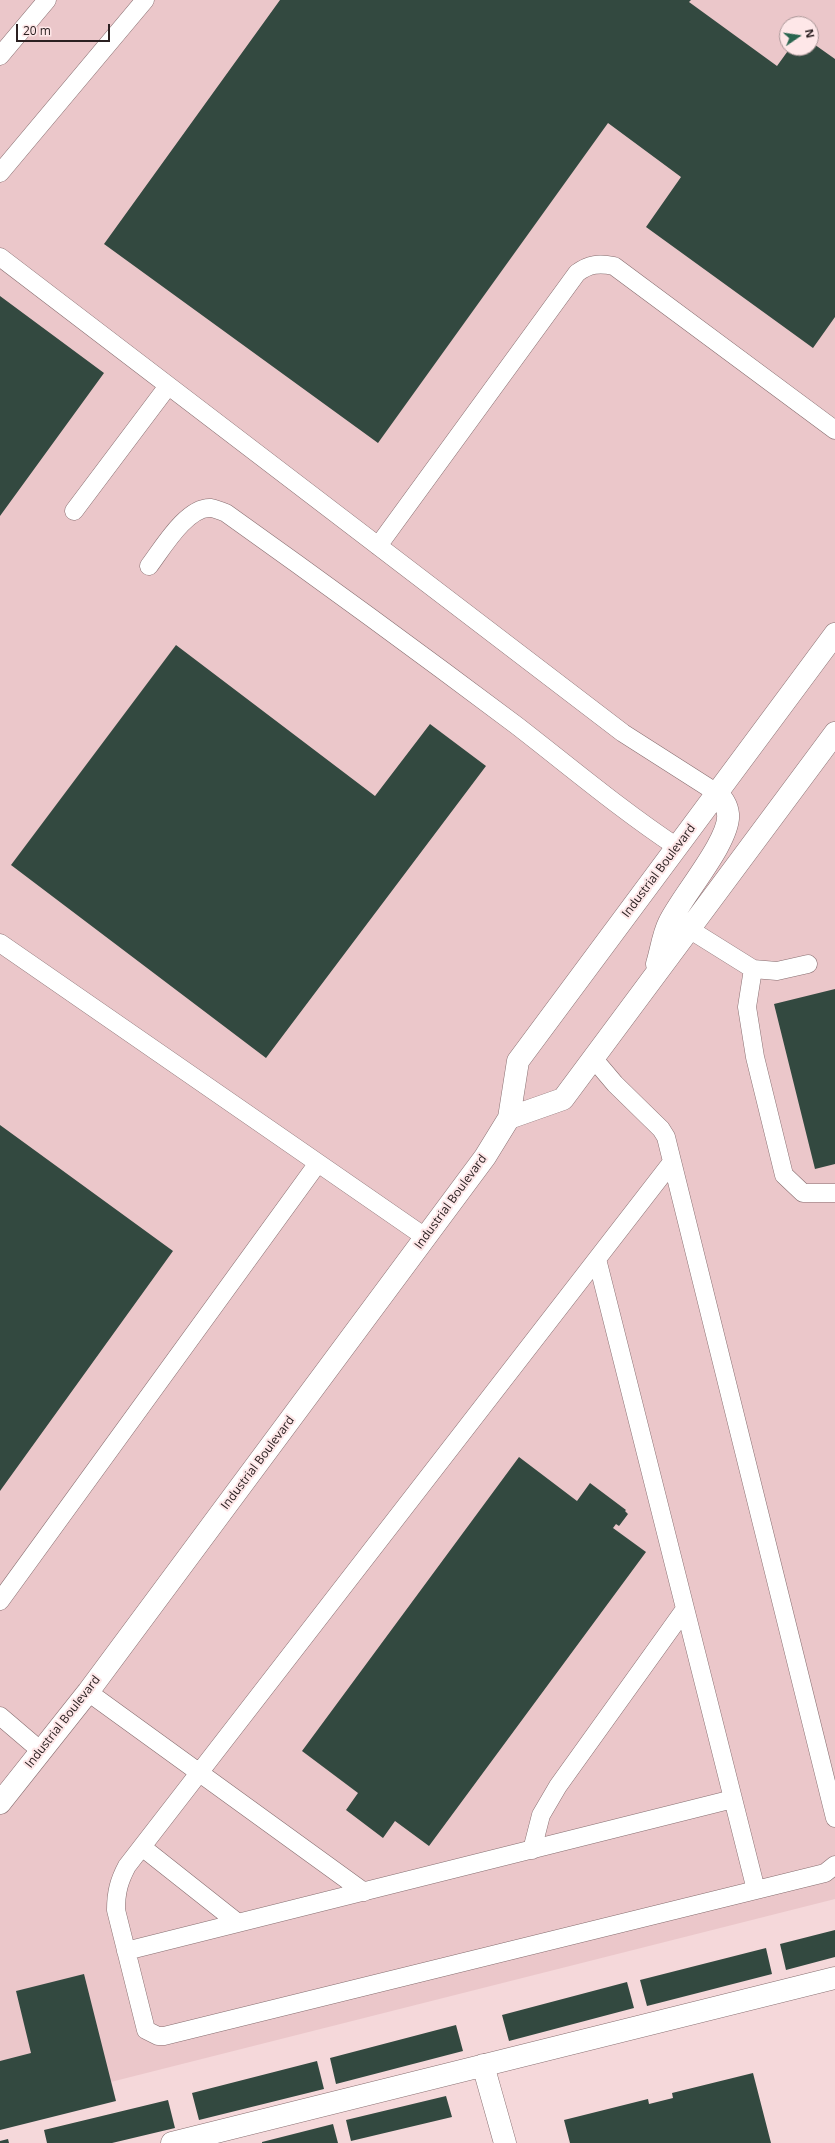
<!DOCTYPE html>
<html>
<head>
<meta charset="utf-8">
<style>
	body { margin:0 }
	#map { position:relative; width:835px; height:2143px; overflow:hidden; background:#f5d8da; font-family:"Open Sans",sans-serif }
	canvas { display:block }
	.north { position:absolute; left:779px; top:16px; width:40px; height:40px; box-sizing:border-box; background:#fee7e8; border:1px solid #aa9798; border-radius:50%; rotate:77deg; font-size:11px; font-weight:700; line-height:16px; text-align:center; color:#2b2021 }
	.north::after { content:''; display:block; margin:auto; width:14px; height:18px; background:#29654f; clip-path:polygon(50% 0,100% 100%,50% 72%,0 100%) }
	.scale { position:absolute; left:16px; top:24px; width:94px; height:18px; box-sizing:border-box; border:2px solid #2b2021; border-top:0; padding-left:5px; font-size:12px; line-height:14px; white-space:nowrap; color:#2b2021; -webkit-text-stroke:3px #fee7e8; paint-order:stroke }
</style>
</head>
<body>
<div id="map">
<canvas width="835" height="2143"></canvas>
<div class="north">N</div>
<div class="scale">20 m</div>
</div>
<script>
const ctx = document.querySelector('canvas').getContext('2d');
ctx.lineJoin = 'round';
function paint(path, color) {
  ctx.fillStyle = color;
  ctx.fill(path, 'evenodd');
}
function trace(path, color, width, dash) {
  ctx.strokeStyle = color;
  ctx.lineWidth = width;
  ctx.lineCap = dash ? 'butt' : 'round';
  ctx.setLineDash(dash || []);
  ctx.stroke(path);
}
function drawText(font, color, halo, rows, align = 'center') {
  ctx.font = font + ' "Open Sans",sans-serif';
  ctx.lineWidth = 4;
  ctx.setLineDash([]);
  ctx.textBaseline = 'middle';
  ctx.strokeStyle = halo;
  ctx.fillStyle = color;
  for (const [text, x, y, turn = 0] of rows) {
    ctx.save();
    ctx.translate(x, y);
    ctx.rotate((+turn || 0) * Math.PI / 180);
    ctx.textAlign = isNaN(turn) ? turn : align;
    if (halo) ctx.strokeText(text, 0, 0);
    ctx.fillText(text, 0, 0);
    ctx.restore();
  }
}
paint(new Path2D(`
	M0,0H835V1899L0,2110ZM787,24H811V48H787Z`), '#ebc7ca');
paint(new Path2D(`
	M280,0H691L689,2L777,66L790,48H811V42L835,59V317L813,348L646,227L681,177L608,123L378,443L104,244Z
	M0,296L104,373L0,516Z
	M176,645L375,796L430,724L486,766L266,1058L11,865Z
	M835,989V1164L815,1169L774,1004Z
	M0,1125L173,1251L0,1491Z
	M519,1457L577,1501L590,1483L626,1510L625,1511L628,1514L619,1526L616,1524L613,1528L646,1552L429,1846L395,1821L383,1838L346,1810L358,1793L302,1751Z
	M835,1930V1957L786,1970L780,1944Z
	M766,1948L772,1974L647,2006L640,1980Z
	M84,1974L116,2101L0,2130V2061L31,2053L16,1991Z
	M627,1982L634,2008L509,2041L502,2015Z
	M456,2025L463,2051L336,2084L330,2058Z
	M317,2061L324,2089L199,2120L192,2093Z
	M753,2073L771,2143H570L564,2120L648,2099L649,2104L673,2098L672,2093Z
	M446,2096L452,2117L351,2141L346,2120Z
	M168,2100L175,2128L112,2143H47L44,2130Z
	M333,2124L338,2143H262V2142Z
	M8,2139L9,2143H0V2141Z`), '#334940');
const lane = new Path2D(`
	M0,56L47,0
	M0,173L145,0
	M0,257L623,733L717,793
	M74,511L168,386
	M378,546L577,273C589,264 599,263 614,266L835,430
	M149,566C162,549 187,506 211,508C216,509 221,511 226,513C323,582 420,653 516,725C569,766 621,810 677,847
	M689,929L753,969L777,971L808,964
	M0,943L425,1237
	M753,969L747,1007L755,1057L784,1175L803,1193H835
	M593,1058L615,1084L661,1129L666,1137L835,1818
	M672,1162L127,1866C119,1881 116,1892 116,1910L146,2030L158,2036H164L825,1873L835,1865
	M597,1259L756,1890
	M0,1601L318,1163
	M88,1692L364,1892
	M0,1716L41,1751
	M142,1847L238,1923
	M532,1850L541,1815L558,1786L685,1609
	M126,1951L733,1799`);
const street = new Path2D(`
	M483,2065L505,2143
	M172,2143L835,1978`);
const secondary = new Path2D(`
	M657,964C661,951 663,935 669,923C681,897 731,840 728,814C727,805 723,800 717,793
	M509,1118L563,1099L835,733
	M0,1803L88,1692L485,1157L509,1118L518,1061L835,634`);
trace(lane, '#876e70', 19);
trace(street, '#876e70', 23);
trace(secondary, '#876e70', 23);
trace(lane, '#fff', 18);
trace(street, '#fff', 22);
trace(secondary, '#fff', 22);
drawText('12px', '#2b2021', '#fee7e8', [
	["Industrial Boulevard",659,871,-53],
	["Industrial Boulevard",451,1202,-54],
	["Industrial Boulevard",258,1463,-53],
	["Industrial Boulevard",63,1722,-52]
]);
</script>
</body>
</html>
